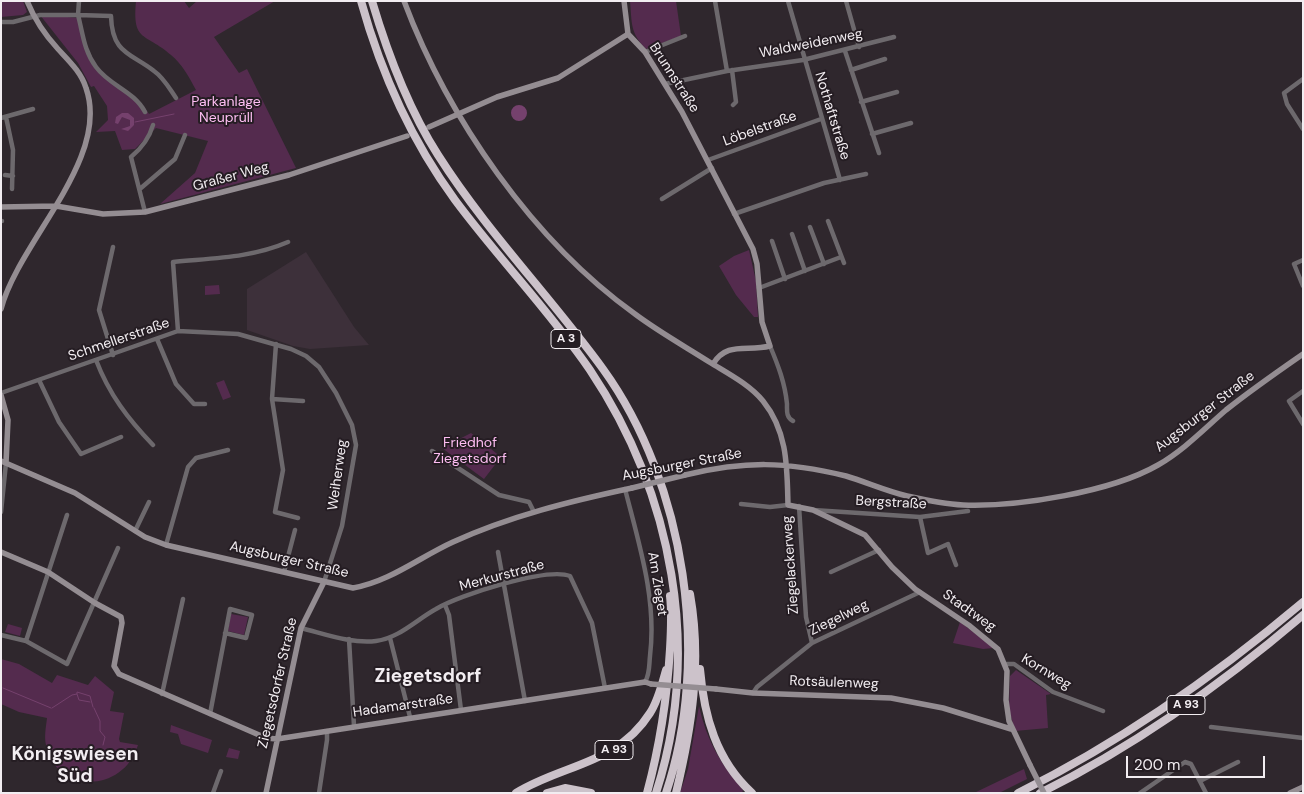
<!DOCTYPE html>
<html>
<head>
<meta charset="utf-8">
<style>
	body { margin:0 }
	#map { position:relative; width:1304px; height:794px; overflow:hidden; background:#2f272d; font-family:"DM Sans",sans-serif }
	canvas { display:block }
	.frame { position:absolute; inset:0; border:2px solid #f2edf1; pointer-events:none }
	.scale { position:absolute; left:1126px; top:756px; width:139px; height:22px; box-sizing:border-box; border:2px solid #f2edf1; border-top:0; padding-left:6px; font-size:15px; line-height:18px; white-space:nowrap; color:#f2edf1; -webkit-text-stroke:4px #251d23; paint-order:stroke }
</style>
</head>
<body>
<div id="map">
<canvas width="1304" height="794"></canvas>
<div class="frame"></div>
<div class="scale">200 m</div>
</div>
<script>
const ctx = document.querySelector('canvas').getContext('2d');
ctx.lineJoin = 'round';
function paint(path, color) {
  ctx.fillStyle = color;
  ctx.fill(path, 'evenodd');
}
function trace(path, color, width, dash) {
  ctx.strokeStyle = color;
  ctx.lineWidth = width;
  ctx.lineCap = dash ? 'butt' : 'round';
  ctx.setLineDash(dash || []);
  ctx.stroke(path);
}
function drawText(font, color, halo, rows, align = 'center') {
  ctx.font = font + ' "DM Sans",sans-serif';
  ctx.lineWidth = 4;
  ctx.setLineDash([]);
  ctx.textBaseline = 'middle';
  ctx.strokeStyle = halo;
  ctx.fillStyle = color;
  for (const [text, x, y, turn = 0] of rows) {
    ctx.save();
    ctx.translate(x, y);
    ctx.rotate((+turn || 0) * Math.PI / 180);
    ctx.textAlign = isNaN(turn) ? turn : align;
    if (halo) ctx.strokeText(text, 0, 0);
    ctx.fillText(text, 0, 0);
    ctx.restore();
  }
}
paint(new Path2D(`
	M306,252L354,327L369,345L310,349L293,346L247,330V289Z`), '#3d303a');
paint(new Path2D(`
	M1,1H23L27,12L23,15L1,17Z
	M136,1H184L189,8L197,1H275L214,37L239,73L247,69L296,168L160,204L195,173L208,141L156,128L135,149L122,150L115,131L96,132L108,120L107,106L94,86L91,87L78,63L40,15L81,18C83,44 94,67 114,83C128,93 140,99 149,114L196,90C189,77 182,64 171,55C145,32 132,43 136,1Z
	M630,1H676L681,36L646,49C630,33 632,23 630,1Z
	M749,250L756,281L758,317H754L736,295L719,266L734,256Z
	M219,285L220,294L205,295V286Z
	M224,380L231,397L223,400L216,383Z
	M471,433L501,457L484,479L442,448Z
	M231,614L248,617L244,635L228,631Z
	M960,622L994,648L983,649L953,643Z
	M8,624L22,628L20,636L5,632Z
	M1,659L19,664L52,683L57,675L88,685L95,676L114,692L110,711L124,713L119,739L120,742L138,745C123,794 56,794 46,745C44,736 46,727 47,718L19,712L1,704Z
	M1016,670L1051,694L1046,695L1048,728L1015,731L1009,709L1010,676Z
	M699,706C706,739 721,765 743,790L742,793H680L688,769Z
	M171,725L212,740L208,753L181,744L178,734L170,732Z
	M229,748L240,751L238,759L226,757Z
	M1024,769L1027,779L999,793H974Z`), '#542b4e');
paint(new Path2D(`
	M511 113a8 8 0 1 1 16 0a8 8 0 1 1-16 0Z
	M122,113H128L134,118V125L128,131L121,129L130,126V120L122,117L118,124L115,123L116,117Z`), '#75416d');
trace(new Path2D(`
	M135,122L174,114
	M3,688L51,708
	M77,694L79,700L90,702
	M52,708L72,695L77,694V692L90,696L93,707
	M94,708L100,721V731L105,737L103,745`), '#75416d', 1);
trace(new Path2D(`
	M715,1L727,71
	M788,1L840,180
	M846,1L859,47
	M1,22H13L40,15H78L79,1
	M845,51L879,153
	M645,52L685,36
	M732,70L736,102L733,105
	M851,70L885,59
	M1303,79L1284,93L1287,104L1303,129
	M665,84L727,71L803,60L894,37
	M861,102L897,92
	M145,112C134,91 110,86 96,67C84,51 83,34 78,15L111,16C112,54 131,53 154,71C164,78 169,88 176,98
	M6,117L13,150L12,189
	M1,118L33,109
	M872,134L911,123
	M708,160L821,119
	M5,175L13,176
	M141,188L175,159L185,135
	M662,199L712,168
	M145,212L131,157C142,148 149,139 153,125
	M734,214L824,183L866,174
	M1,221H2
	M828,221L844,263
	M810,227L824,264
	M792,234L805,271
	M772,241L785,279
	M1303,260L1294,264L1303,286
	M759,288L841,257
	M178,331L173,262C213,258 251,258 288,242
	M157,339L176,384L194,404H205
	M276,344L272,399L283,470L275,512L298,518
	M770,346C778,365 785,383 787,404C787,411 786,417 793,421
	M113,355L99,310L113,247
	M96,360C109,394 128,419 153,445
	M39,380L59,422L81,454L121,437
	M1303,391L1289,401L1303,424
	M1,393L178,331L238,334L291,349L306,356L319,367L336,393L352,425L356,445L342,526L324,582
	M272,399L303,401
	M432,451L499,495L529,502L534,512
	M625,489C639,544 657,599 650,656C649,665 650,674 645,682
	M741,504L770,507L788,505
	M799,506L806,617L812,643
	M813,510L920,517L968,511
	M1,512L6,463
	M920,517L928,553L948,544L956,565
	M135,531L149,502
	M166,545L188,467L196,458L228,450
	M498,552L525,701
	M284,572L295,530
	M831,572L879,550
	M445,605L449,615L461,710
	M301,628C325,634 352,644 376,641C399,638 416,620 436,609C459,595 547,567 570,576L592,623L605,688
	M1,635L26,641L67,664L118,548
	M390,638L410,717
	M349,639L354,726
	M26,641L67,515
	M1005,664H1014L1053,692L1103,711
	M753,693L757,687L812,643L920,592
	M162,694L183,599
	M210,714L230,609L252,615L246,638L225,633
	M1211,727L1303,738
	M1200,781L1238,762
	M213,793L221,771
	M319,793L327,740V731
	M1140,793L1185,762L1191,764L1206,793`), '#6d696d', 4.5);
trace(new Path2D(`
	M404,1C448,118 533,241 635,314C659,332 686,347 711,363C729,374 750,385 763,401C788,432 787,468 788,505L813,510L865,535L892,567L915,589L970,626L998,649L1007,671L1006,700L1009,721L1030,765
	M624,1L628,34L645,52L682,112L753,249L757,264L762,322L770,346C747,352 727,341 713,364
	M429,127L497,97L558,78L628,34
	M1,207L56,206L103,214L145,212L289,175L407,136
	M1,309C19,241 111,159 86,88C81,72 69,61 58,49C45,35 34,18 27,1
	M1,395L8,420L6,463
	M1,461L75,493L145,537L166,545L353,588C389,582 420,557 453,542C510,516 571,501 632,488
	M685,475C745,461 785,461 846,476C866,482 886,491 907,496C925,500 944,504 963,505C1018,507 1111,492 1158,465C1184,450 1204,429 1226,410C1251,390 1277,372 1303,354
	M1,552L48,572L95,603L121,617L122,623L114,666L119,674L266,738L277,739L645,682L651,684
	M716,689L753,693L891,698L943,708L1011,729
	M266,793L301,628L324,582
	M1290,793L1303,787`), '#948d92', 5.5);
trace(new Path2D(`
	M361,1C381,73 411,140 455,200C498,258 549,310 590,370C673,494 702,650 656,793
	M372,1C388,55 408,108 438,155C487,232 550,296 603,369C686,484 711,659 666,793
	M700,669C704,716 716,760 752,793
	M516,793C563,764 617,765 650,713C658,701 662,684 666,670
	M547,793L565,788L591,793
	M647,793C660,745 667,699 670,649C671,632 672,613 670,596
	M676,793C692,727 702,662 690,594
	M1018,793C1121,742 1215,676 1303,602
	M1040,793C1135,746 1222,684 1303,615`), '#ccc2ca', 8);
trace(new Path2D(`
	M632,488L685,475
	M651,684L716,689
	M1030,765L1044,793`), '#948d92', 5.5);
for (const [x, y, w] of [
	[566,339,30],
	[1186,705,38],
	[614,750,38]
]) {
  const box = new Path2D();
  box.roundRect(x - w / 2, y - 9.5, w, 19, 4);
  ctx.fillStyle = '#251d23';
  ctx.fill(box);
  trace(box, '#f2edf1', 1);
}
drawText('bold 12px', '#f2edf1', null, [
	["A 3",566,339],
	["A 93",1186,705],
	["A 93",614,750]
]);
drawText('14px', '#f2edf1', '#251d23', [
	["Waldweidenweg",811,44,-11],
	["Brunnstraße",674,78,57],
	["Nothaftstraße",832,116,73],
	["Löbelstraße",760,129,-20],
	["Graßer Weg",231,177,-15],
	["Schmellerstraße",119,340,-19],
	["Augsburger Straße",1205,412,-38],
	["Augsburger Straße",682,465,-11],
	["Weiherweg",338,475,-82],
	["Bergstraße",891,503,3],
	["Augsburger Straße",289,560,13],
	["Ziegelackerweg",791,565,-94],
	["Merkurstraße",502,576,-15],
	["Am Zieget",657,584,81],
	["Stadtweg",969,611,35],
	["Ziegelweg",839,618,-26],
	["Kornweg",1046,672,31],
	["Ziegetsdorfer Straße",278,683,-77],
	["Rotsäulenweg",834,683,2],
	["Hadamarstraße",403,706,-8]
]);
drawText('14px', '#febef3', '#251d23', [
	["Parkanlage",226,102],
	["Neuprüll",226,118],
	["Friedhof",470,443],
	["Ziegetsdorf",470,459]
]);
drawText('bold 19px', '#f2edf1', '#251d23', [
	["Ziegetsdorf",428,677],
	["Königswiesen",75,755],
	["Süd",75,777]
]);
</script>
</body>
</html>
